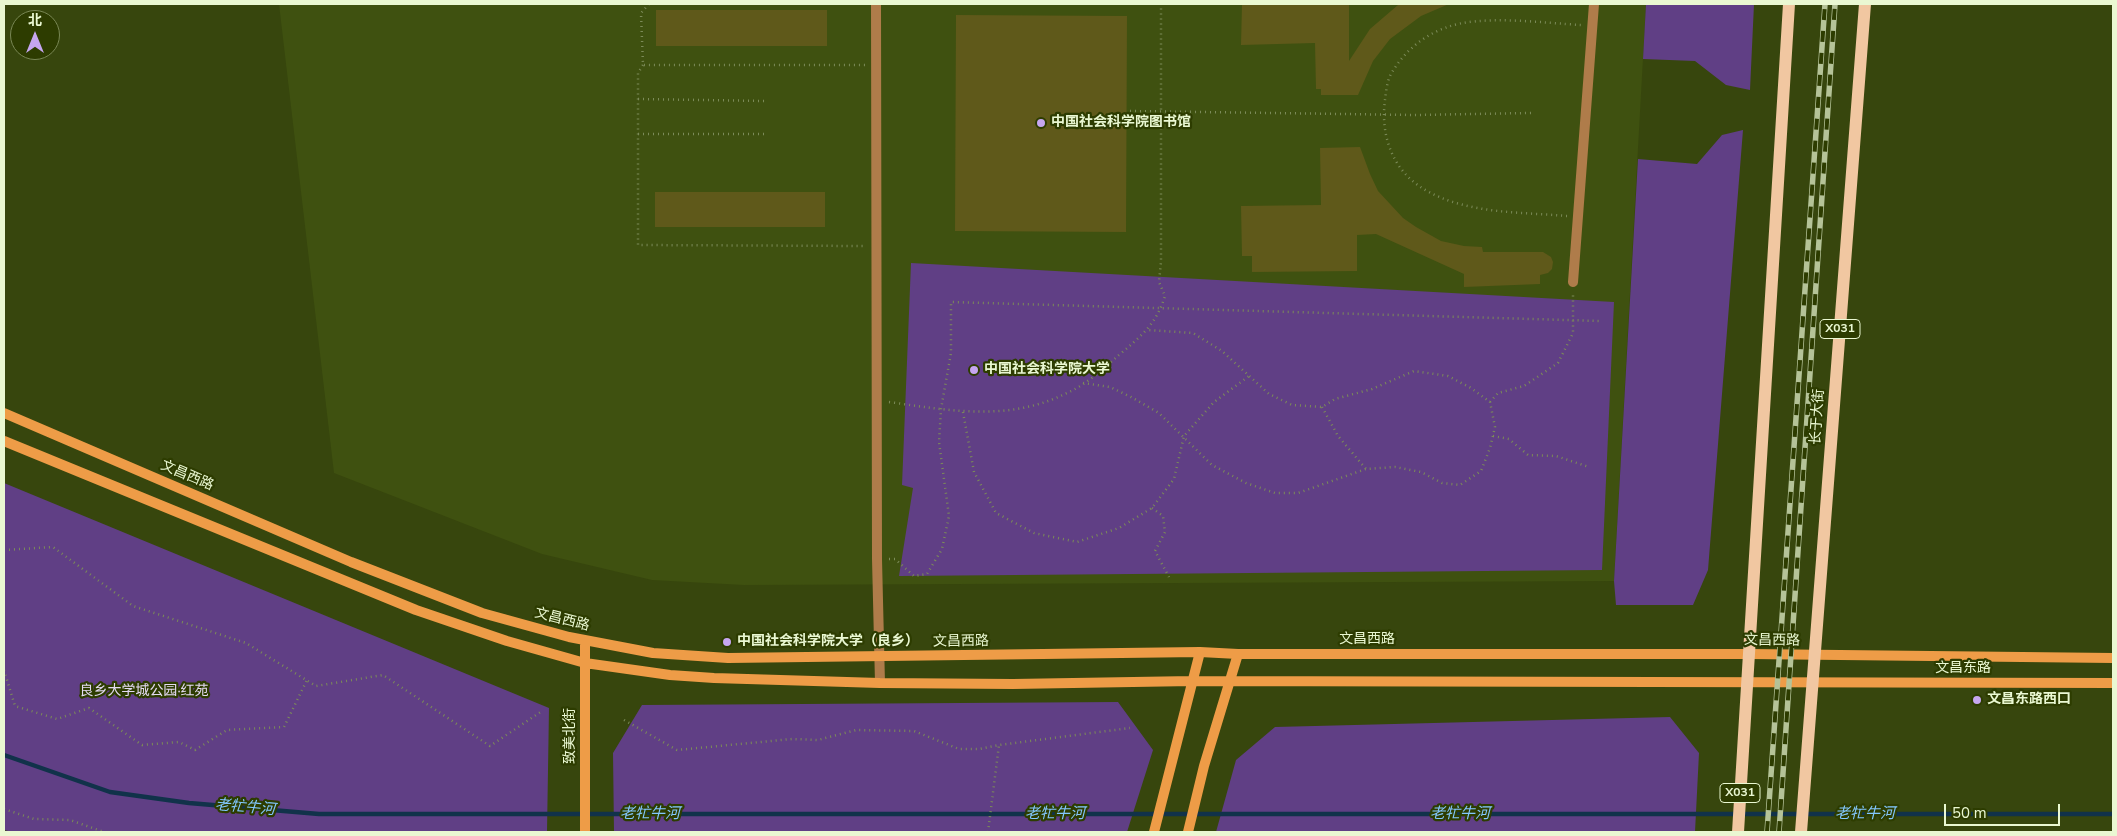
<!DOCTYPE html>
<html>
<head>
<meta charset="utf-8">
<style>
	body { margin:0 }
	#map { position:relative; width:2117px; height:836px; overflow:hidden; background:#37460d; font-family:"Nunito Sans","Noto Sans SC",sans-serif }
	canvas { display:block }
	.frame { position:absolute; inset:0; border:5px solid #eaf8d2; pointer-events:none }
	.north { position:absolute; left:10px; top:10px; width:50px; height:50px; box-sizing:border-box; background:#2d3c00; border:1px solid #798754; border-radius:50%; rotate:0deg; font-size:14px; font-weight:700; line-height:20px; text-align:center; color:#eaf8d2 }
	.north::after { content:''; display:block; margin:auto; width:18px; height:22px; background:#c6a6f0; clip-path:polygon(50% 0,100% 100%,50% 72%,0 100%) }
	.scale { position:absolute; left:1944px; top:804px; width:116px; height:22px; box-sizing:border-box; border:2px solid #eaf8d2; border-top:0; padding-left:6px; font-size:15px; line-height:18px; white-space:nowrap; color:#eaf8d2; -webkit-text-stroke:4px #2d3c00; paint-order:stroke }
</style>
</head>
<body>
<div id="map">
<canvas width="2117" height="836"></canvas>
<div class="frame"></div>
<div class="north">北</div>
<div class="scale">50 m</div>
</div>
<script>
const ctx = document.querySelector('canvas').getContext('2d');
ctx.lineJoin = 'round';
function paint(path, color) {
  ctx.fillStyle = color;
  ctx.fill(path, 'evenodd');
}
function trace(path, color, width, dash) {
  ctx.strokeStyle = color;
  ctx.lineWidth = width;
  ctx.lineCap = dash ? 'butt' : 'round';
  ctx.setLineDash(dash || []);
  ctx.stroke(path);
}
function drawText(font, color, halo, rows, align = 'center') {
  ctx.font = font + ' "Nunito Sans","Noto Sans SC",sans-serif';
  ctx.lineWidth = 4.5;
  ctx.setLineDash([]);
  ctx.textBaseline = 'middle';
  ctx.strokeStyle = halo;
  ctx.fillStyle = color;
  for (const [text, x, y, turn = 0] of rows) {
    ctx.save();
    ctx.translate(x, y);
    ctx.rotate((+turn || 0) * Math.PI / 180);
    ctx.textAlign = isNaN(turn) ? turn : align;
    if (halo) ctx.strokeText(text, 0, 0);
    ctx.fillText(text, 0, 0);
    ctx.restore();
  }
}
paint(new Path2D(`
	M279,4H1646L1614,581L744,585L652,580L542,554L334,473Z`), '#3f5110');
paint(new Path2D(`
	M1646,4H1754L1750,90L1726,85L1695,61L1643,59Z
	M1743,130L1708,570L1693,605H1616L1614,581L1638,159L1697,164L1722,135Z
	M911,263L1614,302L1602,570L899,576L913,488L902,485Z
	M4,483L549,708L547,832H12L4,830Z
	M1118,702L1153,750L1127,832H614L613,753L642,705Z
	M1670,717L1699,753L1695,832H1216L1236,760L1275,727Z`), '#603f85');
trace(new Path2D(`
	M4,755L110,792L189,803L319,814H2113`), '#11324a', 4.5);
paint(new Path2D(`
	M1242,4H1349V61L1370,29L1398,5L1449,4L1421,16L1390,39L1373,61L1358,95H1321V89H1316L1315,43L1241,45Z
	M656,10H827V46H656Z
	M956,15L1127,16L1126,232L955,231Z
	M1360,147L1370,174L1378,191L1403,218L1416,227L1441,241L1464,246L1482,247L1483,252H1543L1551,257L1553,262L1552,269L1548,273L1540,275V284L1464,287V274L1376,234L1357,235V271L1252,272V256H1242L1241,206L1321,205L1320,148Z
	M655,192H825V227H655Z`), '#5f591a');
trace(new Path2D(`
	M649,4L641,13L643,65H865
	M643,65L638,73V245L864,246
	M638,99L765,101
	M1130,111L1414,115L1532,113
	M638,134H765
	M1567,216C1521,212 1470,214 1429,192C1394,174 1380,138 1385,100C1386,92 1387,81 1391,74C1403,53 1422,36 1445,28C1479,14 1543,23 1581,25
	M1083,383L1110,387L1131,397L1159,413L1212,465L1246,483L1275,493H1298L1366,469L1395,467L1421,472L1442,483L1460,485L1481,471L1490,448L1495,427L1490,402L1471,388L1448,376L1414,371L1372,389L1335,399L1322,407L1292,405L1269,394L1222,351L1193,333L1148,330
	M889,402C953,411 1010,422 1069,392C1087,384 1104,368 1119,355C1140,337 1156,325 1165,296L1159,282L1161,262V4
	M1490,402L1498,393L1524,386L1558,363L1573,333V293
	M1322,407L1338,436L1366,469
	M963,412L974,472L996,513L1034,533L1077,542L1119,528L1152,508L1174,479L1184,436L1214,402L1249,376
	M1493,436L1509,439L1528,455L1556,456L1589,467
	M1152,508L1163,516L1165,532L1155,551L1169,577
	M4,550L53,547L133,606L246,643L316,686L383,675L490,746L542,711
	M889,559H895L914,576L927,574L942,549L949,516L939,442L941,409L951,353V302L1600,321
	M4,670L15,706L57,719L89,708L142,745L179,742L195,750L227,730L284,727L307,680
	M624,720L677,750L792,739L818,740L856,730L914,731L959,749H979L999,745L1130,728
	M4,809L34,819L70,820L104,832
	M988,832L999,745`), '#7c8b59', 2.5, [1, 4]);
trace(new Path2D(`
	M876,4L877,559L880,683
	M1573,282L1594,4`), '#af7c4a', 10);
trace(new Path2D(`
	M4,413L351,562L482,613L569,637L653,653L728,658L1200,652L1238,654H1749L2113,658
	M4,441L416,610L507,641L585,663L670,675L714,678L880,683L1013,684L1193,681L2113,683
	M585,640V832
	M1154,832L1200,652
	M1188,832L1204,766L1238,654`), '#ee9c47', 10);
trace(new Path2D(`
	M1738,832L1789,4
	M1801,832L1865,4`), '#f1c7a1', 12);
const rail = new Path2D(`
	M1767,832L1825,4
	M1779,832L1835,4`);
trace(rail, '#b5c398', 5.5);
trace(rail, '#2d3c00', 4, [11]);
for (const [x, y, r, color] of [
	[1041,123,5,"#c6a6f0"],
	[974,370,5,"#c6a6f0"],
	[727,642,5,"#c6a6f0"],
	[1977,700,5,"#c6a6f0"]
]) {
  const dot = new Path2D();
  dot.arc(x, y, r, 0, 2 * Math.PI);
  ctx.fillStyle = color;
  ctx.fill(dot);
  trace(dot, '#2d3c00', 2);
}
for (const [x, y, w] of [
	[1840,329,40],
	[1740,793,40]
]) {
  const box = new Path2D();
  box.roundRect(x - w / 2, y - 9.5, w, 19, 4);
  ctx.fillStyle = '#2d3c00';
  ctx.fill(box);
  trace(box, '#eaf8d2', 1);
}
drawText('bold 12px', '#eaf8d2', null, [
	["X031",1840,329],
	["X031",1740,793]
]);
drawText('bold 14px', '#eaf8d2', '#2d3c00', [
	["中国社会科学院图书馆",1051,123],
	["中国社会科学院大学",984,370],
	["中国社会科学院大学（良乡）",737,642],
	["文昌东路西口",1987,700]
], 'left');
drawText('14px', '#eaf8d2', '#2d3c00', [
	["长于大街",1818,417,-86],
	["文昌西路",187,476,23],
	["文昌西路",562,620,14],
	["文昌西路",1367,640],
	["文昌西路",1772,641,1],
	["文昌西路",961,642,-1],
	["文昌东路",1963,669],
	["致美北街",571,736,-90]
]);
drawText('14px', '#e4daf2', '#2d3c00', [
	["良乡大学城公园·红苑",144,692]
]);
drawText('italic 15px', '#83c7fe', '#2d3c00', [
	["老牤牛河",245,808,5],
	["老牤牛河",650,814],
	["老牤牛河",1055,814],
	["老牤牛河",1460,814],
	["老牤牛河",1865,814]
]);
</script>
</body>
</html>
